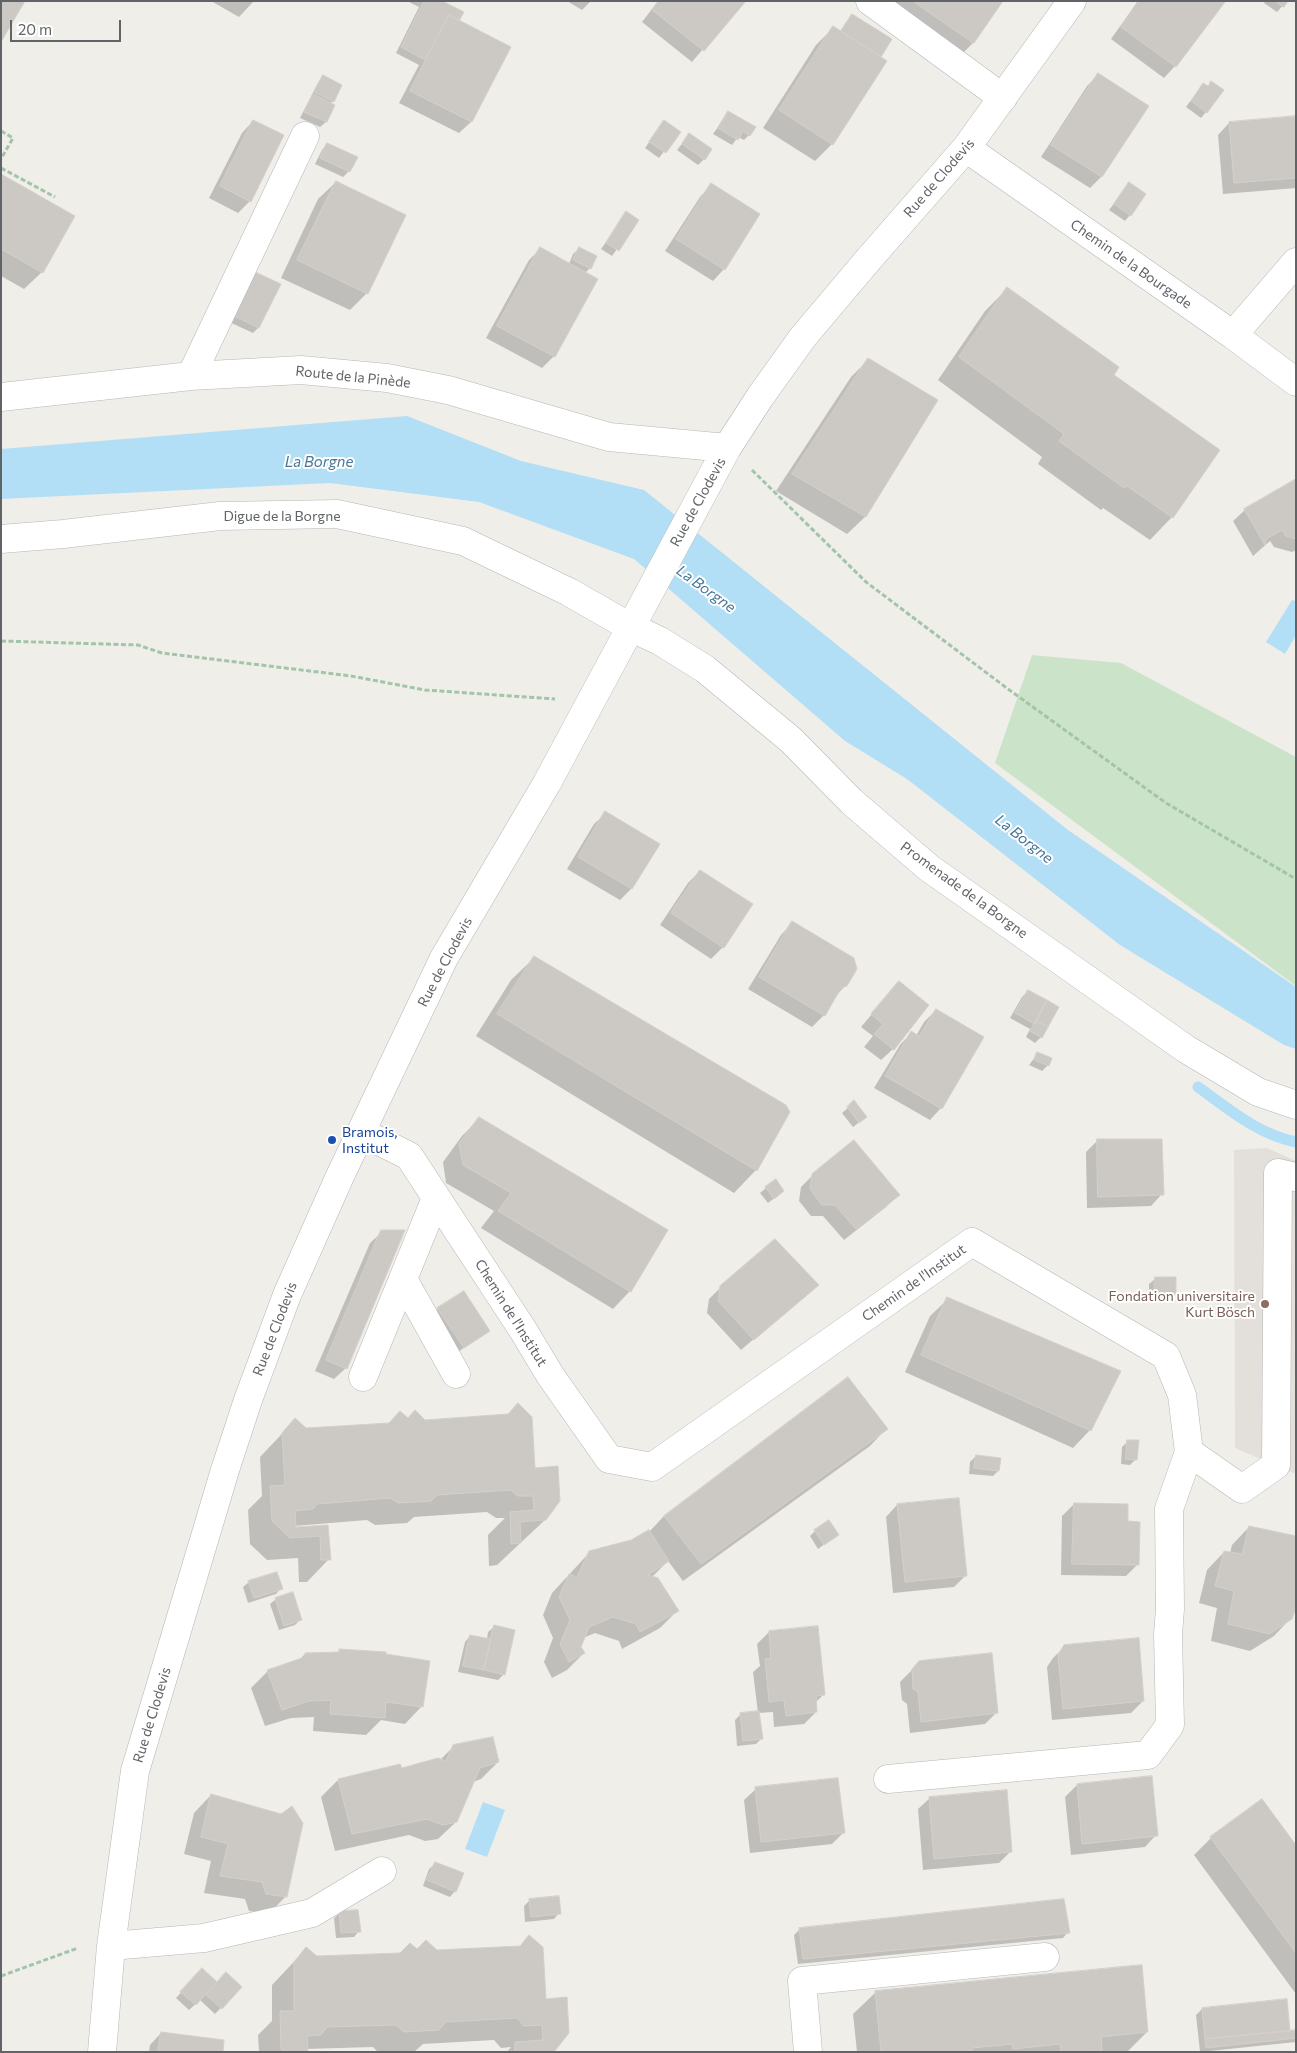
<!DOCTYPE html>
<html>
<head>
<meta charset="utf-8">
<style>
	body { margin:0 }
	#map { position:relative; width:1297px; height:2053px; overflow:hidden; background:#f0eee9; font-family:Commissioner,sans-serif }
	canvas { display:block }
	.frame { position:absolute; inset:0; border:2px solid #606467; pointer-events:none }
	.scale { position:absolute; left:10px; top:20px; width:111px; height:22px; box-sizing:border-box; border:2px solid #606467; border-top:0; padding-left:6px; font-size:15px; line-height:18px; white-space:nowrap; color:#606467; -webkit-text-stroke:4px #fff; paint-order:stroke }
</style>
</head>
<body>
<div id="map">
<canvas width="1297" height="2053"></canvas>
<div class="frame"></div>
<div class="scale">20 m</div>
</div>
<script>
const ctx = document.querySelector('canvas').getContext('2d');
ctx.lineJoin = 'round';
function paint(path, color) {
  ctx.fillStyle = color;
  ctx.fill(path, 'evenodd');
}
function trace(path, color, width, dash) {
  ctx.strokeStyle = color;
  ctx.lineWidth = width;
  ctx.lineCap = dash ? 'butt' : 'round';
  ctx.setLineDash(dash || []);
  ctx.stroke(path);
}
function drawText(font, color, halo, rows, align = 'center') {
  ctx.font = font + ' Commissioner,sans-serif';
  ctx.lineWidth = 4;
  ctx.setLineDash([]);
  ctx.textBaseline = 'middle';
  ctx.strokeStyle = halo;
  ctx.fillStyle = color;
  for (const [text, x, y, turn = 0] of rows) {
    ctx.save();
    ctx.translate(x, y);
    ctx.rotate((+turn || 0) * Math.PI / 180);
    ctx.textAlign = isNaN(turn) ? turn : align;
    if (halo) ctx.strokeText(text, 0, 0);
    ctx.fillText(text, 0, 0);
    ctx.restore();
  }
}
paint(new Path2D(`
	M1267,1148L1296,1161V1474L1235,1448L1234,1150Z`), '#e3dfda');
paint(new Path2D(`
	M1032,655L1121,663L1296,757V986L995,763Z`), '#cbe4c9');
paint(new Path2D(`
	M407,416L521,461L644,490L1068,830L1296,987V1049L1284,1045L1120,945L907,779L845,741L634,559L479,502L330,483L1,499V449Z
	M1292,600L1296,601V635L1285,654L1266,642Z
	M483,1802L505,1810L487,1857L465,1849Z`), '#b3dff6');
paint(new Path2D(`
	M211,1H254L239,17Z
	M407,1H440L458,21L509,48L471,122L459,133L399,103L419,65L396,53L419,7Z
	M567,1H591L582,10Z
	M658,1H744L692,62L642,22Z
	M896,1H1001L973,43L956,60L888,14Z
	M1138,1H1222L1175,66L1164,78L1111,39Z
	M1265,1H1287L1277,12L1264,3Z
	M852,16L890,39L832,144L815,161L763,128L816,45L833,28L840,32Z
	M1099,74L1148,106L1101,177L1090,188L1041,157L1087,86Z
	M323,77L333,101L330,104L334,106L326,122L320,127L300,118L318,83Z
	M1211,83L1206,112L1201,118L1186,107L1203,84L1207,87Z
	M729,112L749,135L744,140L738,137L732,145L713,134Z
	M1296,117V188L1223,194L1218,135L1229,123Z
	M253,121L250,201L238,213L209,198L242,133Z
	M664,121L679,132L659,158L645,148Z
	M689,135L704,159L698,165L677,150Z
	M327,144L349,171L343,177L315,164L322,150Z
	M1,175L42,272L24,289L1,276Z
	M336,182L367,293L350,310L281,278L318,199Z
	M1129,184L1130,215L1125,221L1109,210Z
	M711,185L724,269L713,281L665,251L700,197Z
	M627,213L638,220L612,256L601,249Z
	M540,249L569,264L573,254L579,249L590,268L585,273L554,356L542,368L486,338L529,260Z
	M279,285L258,328L253,333L227,321Z
	M1007,289L1112,375L1172,517L1150,540L1103,508L1101,510L1038,464L1042,457L938,380L985,311Z
	M868,360L936,400L865,517L847,534L776,491L851,377Z
	M1296,480V550L1292,552L1274,547L1270,541L1253,556L1233,521L1245,510Z
	M606,813L658,845L631,889L620,900L567,869L594,824Z
	M700,871L723,947L711,959L660,925L688,883Z
	M792,923L846,985L835,997L824,1015L812,1027L748,989L781,935Z
	M534,958L756,1170L734,1193L476,1036L511,980Z
	M899,982L893,1049L881,1060L864,1047L873,1036L861,1027Z
	M1028,991L1041,1037L1035,1043L1026,1037L1030,1029L1010,1018L1022,997Z
	M936,1010L941,1108L930,1120L874,1088L900,1045L911,1033L916,1036L924,1022Z
	M1038,1053L1048,1065L1042,1071L1029,1065Z
	M848,1108L866,1117L853,1127L842,1113Z
	M479,1119L630,1291L613,1309L481,1228L494,1211L446,1183L443,1162L462,1136Z
	M1098,1140L1162,1194L1151,1206L1087,1208L1086,1152Z
	M813,1175L898,1195L886,1207L844,1240L823,1216H811L799,1201L801,1187Z
	M766,1188L777,1196L768,1203L760,1193Z
	M382,1232L346,1368L334,1379L315,1371L370,1243Z
	M1155,1279L1174,1295L1169,1300H1149V1284Z
	M817,1285L741,1350L707,1313L709,1299L721,1287Z
	M948,1299L1090,1430L1073,1448L905,1372L930,1316Z
	M438,1309L488,1331L458,1352L433,1314Z
	M407,1419L425,1421L534,1469L546,1519L497,1565L489,1566L488,1535L505,1518H496L487,1512L414,1517L407,1523L375,1525L367,1520L294,1526L295,1529L327,1527L329,1559L307,1582H299L298,1558L267,1560L250,1544L248,1510L262,1496L260,1457L295,1420L306,1429L388,1424Z
	M887,1428L870,1446L683,1581L668,1561L652,1577L677,1611L660,1628L622,1649L619,1641L595,1633L583,1638L579,1648L584,1653L567,1670L552,1678L544,1662L553,1638L543,1615L552,1593L589,1553L632,1541L649,1532L664,1516Z
	M1128,1441L1136,1459L1130,1465L1121,1464L1122,1447Z
	M976,1456L998,1471L993,1476L969,1474L970,1462Z
	M1074,1504L1126,1522L1138,1564L1126,1576L1061,1575L1062,1516Z
	M897,1505L966,1575L954,1587L893,1593L886,1517Z
	M1249,1527L1296,1538V1613H1293L1291,1618L1274,1636L1250,1651L1211,1641L1217,1608L1199,1603L1207,1570L1224,1552L1230,1553L1232,1545Z
	M815,1531L837,1535L818,1549L810,1536Z
	M249,1582L281,1588L276,1594L248,1603L243,1587Z
	M276,1599L300,1620L295,1625L279,1630L270,1604Z
	M494,1627L504,1674L498,1680L458,1672L465,1642L470,1636L487,1639L488,1632Z
	M769,1632L824,1694L815,1703L816,1712L804,1724L774,1727L773,1712L758,1713L761,1739L756,1744L737,1746L735,1720L740,1715L758,1713L753,1672L760,1666L757,1644Z
	M1065,1646L1143,1701L1131,1713L1052,1720L1047,1667L1053,1658Z
	M340,1650L422,1706L405,1724L381,1720L366,1735L313,1731L314,1717L291,1718L265,1726L251,1688L268,1671L299,1660L305,1654L337,1653Z
	M920,1662L997,1712L985,1724L910,1733L907,1704L902,1700L900,1682Z
	M453,1747L498,1762L481,1779L473,1782L456,1822L438,1839L425,1841L409,1835L335,1851L321,1797L338,1780L401,1770L440,1760Z
	M1077,1785L1156,1835L1145,1847L1071,1855L1065,1797Z
	M756,1789L843,1833L832,1844L750,1853L744,1800Z
	M211,1795L286,1896L269,1914L249,1911L245,1899L204,1893L211,1861L184,1854L194,1813Z
	M930,1798L1011,1851L999,1863L923,1870L918,1809Z
	M1211,1838L1296,1847V1994L1194,1855Z
	M435,1864L455,1891L450,1897L423,1886L429,1869Z
	M558,1898L559,1913L554,1919L525,1922L524,1906L529,1901Z
	M340,1913L359,1931L354,1937L336,1938L334,1918Z
	M800,1929L1068,1932L1063,1938L798,1964L794,1935Z
	M306,1949L317,1957L400,1954L417,1951L436,1952L544,2000L553,2052H507L511,2047L501,2048L494,2040L423,2044L414,2052H378L373,2047L306,2049L307,2052H259L258,2035L272,2021V1985Z
	M202,1970L217,1983L241,1987L215,2014L200,2000L189,2010L176,1998Z
	M876,1992L1147,2032L1127,2052H857L853,2014Z
	M1202,2009L1289,2032L1296,2031V2042L1200,2052L1196,2015Z
	M161,2033L221,2052H149L150,2045Z`), '#0003');
trace(new Path2D(`
	M1198,1087C1229,1109 1257,1134 1296,1142`), '#b3dff6', 11);
const building = new Path2D(`
	M1,1H25L1,42Z
	M442,1L464,12L459,21L449,15L425,60L401,47L424,1Z
	M659,1H746L704,51L652,10Z
	M913,1H1003L974,43Z
	M1140,1H1224L1225,2L1176,67L1121,27Z
	M1275,1H1288L1284,7Z
	M852,14L892,39L881,57L841,31Z
	M449,15L511,47L472,122L410,91Z
	M833,26L887,61L833,145L779,110Z
	M1098,73L1149,106L1102,177L1051,145Z
	M323,75L342,85L334,102L314,92Z
	M1211,81L1224,90L1207,113L1191,101L1203,83L1208,86Z
	M313,94L335,105L327,122L304,112Z
	M728,111L756,127L750,136L743,131L738,140L718,128Z
	M1296,116V178L1234,183L1229,122Z
	M253,120L284,135L251,202L220,186Z
	M664,120L681,132L666,153L649,142Z
	M689,133L712,149L705,160L682,144Z
	M327,143L358,157L350,172L320,158Z
	M1,174L75,216L43,273L1,249Z
	M336,181L406,215L368,294L297,260Z
	M1129,182L1146,194L1131,216L1114,204Z
	M711,183L760,214L725,270L676,239Z
	M626,211L639,220L619,251L606,243Z
	M540,247L598,279L555,357L497,326Z
	M579,247L597,256L591,269L573,260Z
	M253,271L281,284L259,328L232,315Z
	M1007,287L1119,367L1114,375L1220,450L1173,518L1127,486L1124,488L1059,441L1064,434L959,357Z
	M868,358L938,400L866,517L792,474Z
	M1296,479V539L1286,536L1282,530L1266,539L1265,545L1244,509Z
	M605,811L660,844L632,889L578,857Z
	M700,870L753,904L724,948L671,913Z
	M792,921L854,958L857,969L847,986L841,988L825,1016L759,977Z
	M534,956L786,1105L790,1112L757,1171L497,1014Z
	M899,981L929,1005L894,1050L874,1034L883,1024L871,1014Z
	M1028,990L1047,1000L1035,1024L1015,1013Z
	M1047,1000L1059,1007L1048,1027L1036,1021Z
	M936,1009L984,1037L942,1109L885,1076L911,1031L919,1036Z
	M1036,1021L1048,1027L1042,1038L1030,1031Z
	M1037,1052L1052,1058L1049,1066L1034,1060Z
	M854,1100L867,1117L859,1123L847,1107Z
	M479,1117L668,1230L631,1292L498,1211L511,1193L463,1165L459,1144Z
	M1097,1139H1162L1164,1195L1098,1197Z
	M854,1140L900,1195L856,1229L835,1205H822L810,1189L812,1174Z
	M776,1179L784,1191L774,1199L765,1187Z
	M381,1230H405L347,1369L326,1360Z
	M775,1239L819,1285L754,1340L718,1301L720,1286Z
	M1155,1277H1176V1295H1154Z
	M464,1291L490,1331L464,1348L437,1308Z
	M947,1297L1121,1371L1091,1431L921,1355Z
	M848,1377L888,1429L701,1564L664,1516Z
	M518,1403L532,1417L535,1468L558,1466L560,1501L546,1520L520,1522L521,1543L511,1544L510,1512L534,1510L533,1496H518L510,1490L437,1495L431,1501L398,1503L390,1498L317,1504L313,1509L295,1511L296,1527L328,1525L331,1560H321L320,1536L290,1538L272,1521L270,1486L285,1485L282,1433L295,1418L306,1428L389,1423L400,1411L408,1418L415,1410L425,1420L508,1414Z
	M1127,1440H1139L1137,1460L1126,1459Z
	M976,1455L1001,1458L999,1471L974,1468Z
	M959,1498L967,1576L905,1582L897,1504Z
	M1074,1503L1128,1504V1521L1140,1522L1139,1565L1072,1564Z
	M829,1520L839,1535L824,1545L814,1530Z
	M1249,1526L1296,1536V1606L1292,1619L1269,1634L1228,1624L1234,1591L1215,1586L1224,1551L1242,1554Z
	M649,1530L669,1561L648,1575L658,1578L679,1611L640,1632L636,1624L613,1617L589,1627L581,1647L585,1653L569,1662L560,1644L570,1620L559,1597L569,1574L577,1577L589,1551L631,1540Z
	M277,1572L283,1589L254,1598L248,1581Z
	M293,1592L302,1620L284,1626L275,1598Z
	M494,1625L515,1630L505,1675L484,1670Z
	M818,1626L825,1695L816,1696L817,1712L786,1716L784,1700L769,1702L765,1659H771L769,1631Z
	M470,1635L491,1639L484,1670L463,1666Z
	M1139,1638L1144,1701L1063,1709L1058,1655L1064,1645Z
	M339,1649L386,1652V1654L430,1661L423,1707L386,1702L385,1718L330,1714L331,1700L309,1701L282,1710L267,1670L305,1657V1653L339,1652Z
	M992,1653L998,1713L921,1722L918,1692L913,1689L912,1669L919,1661Z
	M759,1711L763,1739L743,1741L740,1713Z
	M493,1737L499,1762L480,1768L457,1822L443,1825L427,1819L352,1834L338,1779L400,1764L402,1768L438,1758L446,1761L453,1745Z
	M1152,1776L1158,1836L1082,1844L1077,1784Z
	M838,1778L845,1833L761,1842L755,1787Z
	M1007,1790L1012,1852L934,1859L929,1797Z
	M211,1794L281,1814L292,1806L303,1823L287,1897L266,1894L262,1882L220,1876L228,1844L201,1837Z
	M1262,1799L1296,1845V1953L1210,1837Z
	M435,1862L464,1873L456,1892L427,1880Z
	M559,1896L561,1914L531,1917L529,1899Z
	M1064,1899L1070,1933L803,1959L799,1928Z
	M358,1910L361,1932L341,1933L339,1911Z
	M529,1935L543,1947L546,1999L567,1997L569,2033L554,2052H515V2042L543,2040L542,2025L524,2026L517,2018L446,2022L439,2030L404,2032L396,2025L327,2027L321,2035L307,2036L308,2052H284L281,2049L280,2011H294V1962L306,1947L317,1956L400,1953L410,1943L417,1949L426,1940L437,1950L520,1946Z
	M1142,1965L1148,2032L1101,2037L1102,2051L1061,2052L1060,2044L1013,2049L1012,2044L972,2048V2052H881L875,1991Z
	M202,1968L217,1982L196,2005L180,1992Z
	M226,1972L242,1987L222,2009L206,1995Z
	M1287,1999L1290,2031L1205,2039L1202,2008Z
	M1296,2030V2038L1206,2048L1205,2039Z
	M161,2032L224,2040L223,2052H158Z`);
paint(building, '#ccc9c5');
trace(building, '#d4cfc8', 1);
const minor = new Path2D(`
	M870,1L1003,98
	M966,148L1233,335L1296,382
	M1233,335L1296,262
	M191,376L305,136
	M1,397L191,376L301,370L387,378L448,390L609,437L727,448
	M1,539L63,534L220,516L337,514L463,541L569,592L630,627L660,641L705,669L791,740L852,802L929,868L1186,1049L1258,1092L1296,1105
	M361,1132L409,1156L523,1330L550,1375L609,1459L652,1467L972,1242L1166,1356L1182,1395L1189,1452L1242,1489L1276,1465L1278,1173L1296,1177
	M403,1279L456,1374
	M363,1377L436,1198
	M888,1779L1148,1755L1170,1725L1168,1634L1170,1609L1169,1509L1189,1452
	M111,1946L204,1938L312,1913L382,1871
	M102,2052L111,1946L135,1771L225,1470L248,1400L287,1295L340,1176L444,958L547,783L727,448L760,397L803,337L868,260L966,148L1072,1
	M808,2052L802,1981L1045,1957`);
trace(minor, '#b4b6b9', 29);
trace(new Path2D(`
	M1,131L13,138L1,159
	M1,168L55,197
	M752,470L866,582L1008,689L1166,803L1296,879
	M1,641L138,645L162,653L351,676L425,690L555,699
	M1,1976L78,1948`), '#a2c5a9', 3, [5, 2.5]);
trace(minor, '#fff', 28);
for (const [x, y, r, color] of [
	[332,1140,5,"#1a4fb4"],
	[1265,1304,5,"#8d6e63"]
]) {
  const dot = new Path2D();
  dot.arc(x, y, r, 0, 2 * Math.PI);
  ctx.fillStyle = color;
  ctx.fill(dot);
  trace(dot, '#fff', 2);
}
drawText('14px', '#606467', '#fff', [
	["Rue de Clodevis",939,178,-49],
	["Chemin de la Bourgade",1131,264,35],
	["Route de la Pinède",353,377,6],
	["Rue de Clodevis",698,502,-61],
	["Digue de la Borgne",282,516],
	["Promenade de la Borgne",964,890,36],
	["Rue de Clodevis",445,962,-62],
	["Chemin de l'Institut",914,1283,-35],
	["Chemin de l'Institut",511,1313,58],
	["Rue de Clodevis",275,1329,-69],
	["Rue de Clodevis",152,1715,-73]
]);
drawText('14px', '#164399', '#fff', [
	["Bramois,",342,1132],
	["Institut",342,1148]
], 'left');
drawText('14px', '#785e54', '#fff', [
	["Fondation universitaire",1255,1296],
	["Kurt Bösch",1255,1312]
], 'right');
drawText('italic 15px', '#487797', '#fff', [
	["La Borgne",319,462],
	["La Borgne",706,589,36],
	["La Borgne",1024,839,38]
]);
</script>
</body>
</html>
